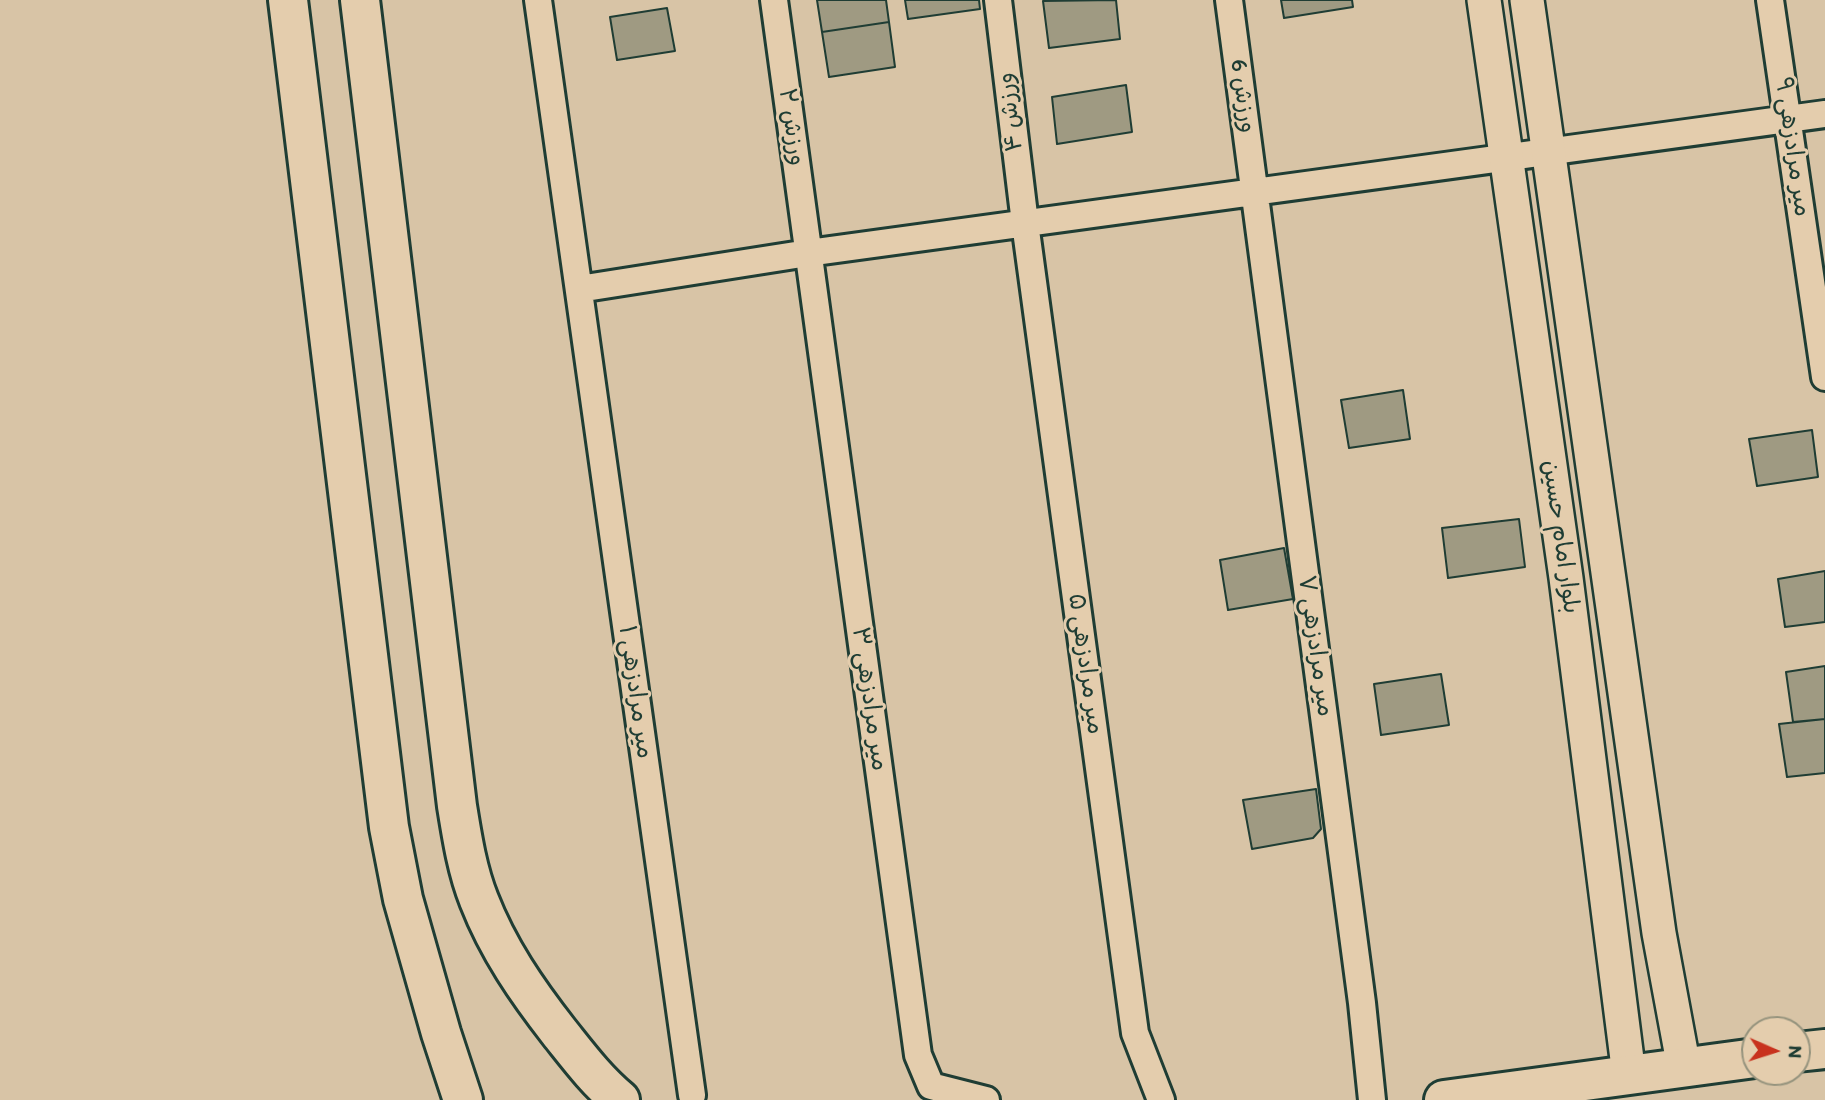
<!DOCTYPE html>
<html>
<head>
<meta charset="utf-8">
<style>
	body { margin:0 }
	#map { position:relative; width:1825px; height:1100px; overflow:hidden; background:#d8c4a6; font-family:Itim,sans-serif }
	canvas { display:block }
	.north { position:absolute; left:1741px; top:1016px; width:70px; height:70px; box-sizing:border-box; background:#e4cdad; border:2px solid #95937d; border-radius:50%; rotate:93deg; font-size:19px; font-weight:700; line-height:28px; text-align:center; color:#1f3d34 }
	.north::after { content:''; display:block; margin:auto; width:24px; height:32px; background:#c8321e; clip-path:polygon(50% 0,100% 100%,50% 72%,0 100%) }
</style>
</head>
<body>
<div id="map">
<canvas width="1825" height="1100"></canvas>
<div class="north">N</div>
</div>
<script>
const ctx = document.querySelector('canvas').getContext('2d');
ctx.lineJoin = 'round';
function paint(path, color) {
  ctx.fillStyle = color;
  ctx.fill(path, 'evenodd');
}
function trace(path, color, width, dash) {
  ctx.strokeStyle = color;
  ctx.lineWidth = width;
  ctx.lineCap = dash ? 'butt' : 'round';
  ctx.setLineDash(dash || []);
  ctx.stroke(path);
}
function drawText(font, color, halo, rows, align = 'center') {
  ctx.font = font + ' Itim,"Playpen Sans Arabic",sans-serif';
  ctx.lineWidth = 6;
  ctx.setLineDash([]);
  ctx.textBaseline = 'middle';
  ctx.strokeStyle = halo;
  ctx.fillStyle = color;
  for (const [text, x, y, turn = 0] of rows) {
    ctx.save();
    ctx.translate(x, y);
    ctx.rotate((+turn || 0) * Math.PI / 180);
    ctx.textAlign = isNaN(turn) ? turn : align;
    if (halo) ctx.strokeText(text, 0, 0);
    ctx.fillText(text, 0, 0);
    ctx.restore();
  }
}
const building = new Path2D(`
	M817,0H886L889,22L822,32Z
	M905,0H979L980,9L908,19Z
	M1116,0L1120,39L1049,48L1043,1Z
	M1281,0H1352L1353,7L1284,18Z
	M667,8L675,51L617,60L610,17Z
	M889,22L895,67L829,77L822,32Z
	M1126,85L1132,132L1057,144L1052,97Z
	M1403,390L1410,439L1349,448L1341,400Z
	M1812,430L1818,477L1757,486L1749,439Z
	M1519,519L1525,567L1448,578L1442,528Z
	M1284,548L1293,599L1228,610L1220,560Z
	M1825,571V622L1785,627L1778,579Z
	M1825,666V719L1793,722L1786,672Z
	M1441,674L1449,725L1381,735L1374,684Z
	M1825,719V773L1787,777L1779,724Z
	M1316,789L1321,829L1313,838L1252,849L1243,800Z`);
paint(building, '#9f9a82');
trace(building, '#1f3d34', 2);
const minor = new Path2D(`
	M538,0L692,1095
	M774,0L918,1055L931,1086L986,1100
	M998,0L1025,223L1135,1033L1161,1100
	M1229,0L1362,1003L1372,1100
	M1770,0L1825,377
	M579,289L808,253L1825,114`);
const tertiary = new Path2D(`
	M1484,0L1566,578L1629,1075
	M1527,0L1659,933L1684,1068`);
const secondary = new Path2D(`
	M288,0L389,827L403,899L441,1033L463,1100
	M360,0L457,806C462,837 467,870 479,900C498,949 527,991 559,1032C579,1057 596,1080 620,1100
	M1797,1052L1825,1049
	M1444,1100L1755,1058`);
trace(minor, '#1f3d34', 32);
trace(tertiary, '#1f3d34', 38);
trace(secondary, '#1f3d34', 44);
trace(minor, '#e4cdad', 26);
trace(tertiary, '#e4cdad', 33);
trace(secondary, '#e4cdad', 38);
drawText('24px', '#1f3d34', '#e4cdad', [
	["ورزش 6",1242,96,82],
	["ورزش ۴",1011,112,-97],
	["ورزش ۲",791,127,82],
	["میر مرادزهی ۹",1792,147,82],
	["بلوار امام حسین",1560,537,82],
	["میر مرادزهی ۷",1315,646,82],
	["میر مرادزهی ۵",1085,664,82],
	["میر مرادزهی ۱",635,692,82],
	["میر مرادزهی ۳",869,699,82]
]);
</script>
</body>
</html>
